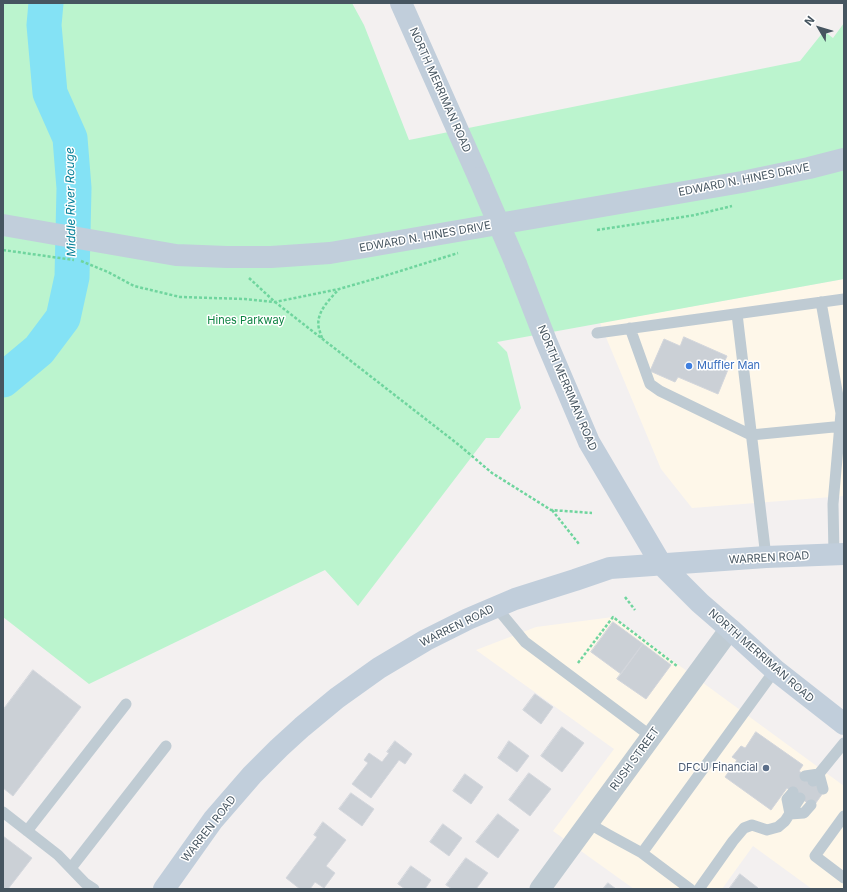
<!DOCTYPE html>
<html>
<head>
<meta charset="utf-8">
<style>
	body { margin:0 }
	#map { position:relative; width:847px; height:892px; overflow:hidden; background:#f3f0f0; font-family:Inter,sans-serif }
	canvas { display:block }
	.frame { position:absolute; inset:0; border:4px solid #465560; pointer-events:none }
	.north { position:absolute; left:799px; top:8px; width:40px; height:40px; -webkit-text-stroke:3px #fff; paint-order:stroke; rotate:308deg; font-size:11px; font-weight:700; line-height:16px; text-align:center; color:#465560 }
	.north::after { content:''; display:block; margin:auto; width:14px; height:18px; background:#465560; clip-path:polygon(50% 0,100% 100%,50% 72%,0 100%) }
</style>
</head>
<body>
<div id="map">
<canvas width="847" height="892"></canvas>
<div class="frame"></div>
<div class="north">N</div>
</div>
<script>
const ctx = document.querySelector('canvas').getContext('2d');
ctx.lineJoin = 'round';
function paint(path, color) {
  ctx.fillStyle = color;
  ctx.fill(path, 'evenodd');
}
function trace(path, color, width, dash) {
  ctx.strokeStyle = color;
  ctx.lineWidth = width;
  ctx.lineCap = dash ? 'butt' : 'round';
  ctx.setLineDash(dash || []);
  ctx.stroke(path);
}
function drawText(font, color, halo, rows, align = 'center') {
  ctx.font = font + ' Inter,sans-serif';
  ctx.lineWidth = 3;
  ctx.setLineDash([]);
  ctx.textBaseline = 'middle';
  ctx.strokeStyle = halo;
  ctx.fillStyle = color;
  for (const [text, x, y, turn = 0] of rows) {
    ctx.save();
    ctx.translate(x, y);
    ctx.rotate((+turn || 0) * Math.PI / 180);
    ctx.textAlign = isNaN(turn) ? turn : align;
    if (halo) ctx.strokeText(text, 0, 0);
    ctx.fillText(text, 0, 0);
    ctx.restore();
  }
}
paint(new Path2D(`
	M844,279V496L692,508L661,469L600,323Z
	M613,617L844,786V889H812L753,846L722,889H634L553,831L614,749L476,650L536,627Z`), '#fef7e9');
paint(new Path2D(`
	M3,3H352L364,25L409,140L800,61L824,31L833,38L844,23V279L497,342L507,352L521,408L499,438H486L358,606L325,570L89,684L3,617Z`), '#bbf4ce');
trace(new Path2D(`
	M3,380L39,350L63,318L72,277L74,188L70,138L50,93L44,25L46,3`), '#84e2f5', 35);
const building = new Path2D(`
	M684,337L727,356L723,365L729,367L718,394L678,377L675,382L650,371L664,339L680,346Z
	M613,622L643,644L621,674L591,652Z
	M643,644L671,665L646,699L617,679Z
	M33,670L81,707L13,796L3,788V710Z
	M535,694L553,707L541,724L523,710Z
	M562,727L584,743L562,772L541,756Z
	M756,732L803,765L799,771L825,790L813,807L787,788L771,810L725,777L737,760L732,757L741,746L745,748Z
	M395,741L412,754L405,764L399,760L371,798L352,784L368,763L364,760L369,753L382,762L389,753L387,752Z
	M509,741L529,756L517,772L498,758Z
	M529,773L551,789L530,816L509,800Z
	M465,774L483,787L471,804L453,791Z
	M351,793L374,809L362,826L339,809Z
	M498,814L519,830L498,858L476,842Z
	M323,822L346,840L326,866L335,873L324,888L315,882L310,889H300L286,878L317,837L314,835Z
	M443,824L462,838L449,856L430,842Z
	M3,836L32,858L8,889H3Z
	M466,858L488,873L476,889H452L446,885Z
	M411,866L431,880L425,889H405L398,884Z
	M740,874L758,888V889H729Z
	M608,883L616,889H603Z`);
paint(building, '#cbd0d6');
trace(building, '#d3d6dc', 1);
trace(new Path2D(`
	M597,230L695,215L732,206
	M3,250L74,260
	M81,261L108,272L134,286L180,297L245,299L275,302L339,289L381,277L458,253
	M249,278L275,302L459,445L492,473L551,510L592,513
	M322,338C321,335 320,332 319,329C315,313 329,300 339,289
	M552,510L579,544
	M625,597L635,610
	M578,663L613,617L677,666`), '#6fd59e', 2.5, [3, 2]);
trace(new Path2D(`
	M821,302L841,413L833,504L834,555
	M737,314L766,557
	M630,328L650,384L660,391L751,435L844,426
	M597,333L844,299
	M496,607L525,642L652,737
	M819,774L823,789
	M805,776L819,774
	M813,781L844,743
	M3,812L58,855L85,883L94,889
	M790,814L804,813L811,805
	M790,814L787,799L793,792
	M844,816L815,856L844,878
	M588,823L609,835L642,853L775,670
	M27,831L126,704
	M642,853L690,889
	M71,868L166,746
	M699,889L733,841L744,828L752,825L767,830L778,827L785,821L800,798`), '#bfcbd3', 11);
trace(new Path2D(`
	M540,889L730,629`), '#bfcbd3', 21);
trace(new Path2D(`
	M401,3L479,178
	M3,225L176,255L227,257H271L330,253L742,182L809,168L844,159
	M516,264L546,341L589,442L661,564L700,603L730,629L775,670L844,724
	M164,889L213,820L252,775L279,748L302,727L337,698L379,668L426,640L468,619L515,599L575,580L610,568L766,557L844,554`), '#c1cedb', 22);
trace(new Path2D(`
	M479,178L516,264`), '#c1cedb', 22);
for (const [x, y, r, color] of [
	[689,366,4,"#3f7fe0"],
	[766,768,4,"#5c6f8a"]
]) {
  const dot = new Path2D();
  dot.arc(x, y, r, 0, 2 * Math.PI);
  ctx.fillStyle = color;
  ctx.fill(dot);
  trace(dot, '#fff', 1.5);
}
drawText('11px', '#465560', '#fff', [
	["NORTH MERRIMAN ROAD",440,90,66],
	["EDWARD N. HINES DRIVE",744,180,-11],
	["EDWARD N. HINES DRIVE",425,237,-10],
	["NORTH MERRIMAN ROAD",567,388,67],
	["WARREN ROAD",769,558,-3],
	["WARREN ROAD",457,626,-26],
	["NORTH MERRIMAN ROAD",761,656,41],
	["RUSH STREET",635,759,-54],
	["WARREN ROAD",209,829,-52]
]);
drawText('11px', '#0e8443', '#fff', [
	["Hines Parkway",246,321]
]);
drawText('11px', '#366cbe', '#fff', [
	["Muffler Man",697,366]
], 'left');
drawText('11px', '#4e5e75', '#fff', [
	["DFCU Financial",758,768]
], 'right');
drawText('italic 12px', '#037f97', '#fff', [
	["Middle River Rouge",71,202,-91]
]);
</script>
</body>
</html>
